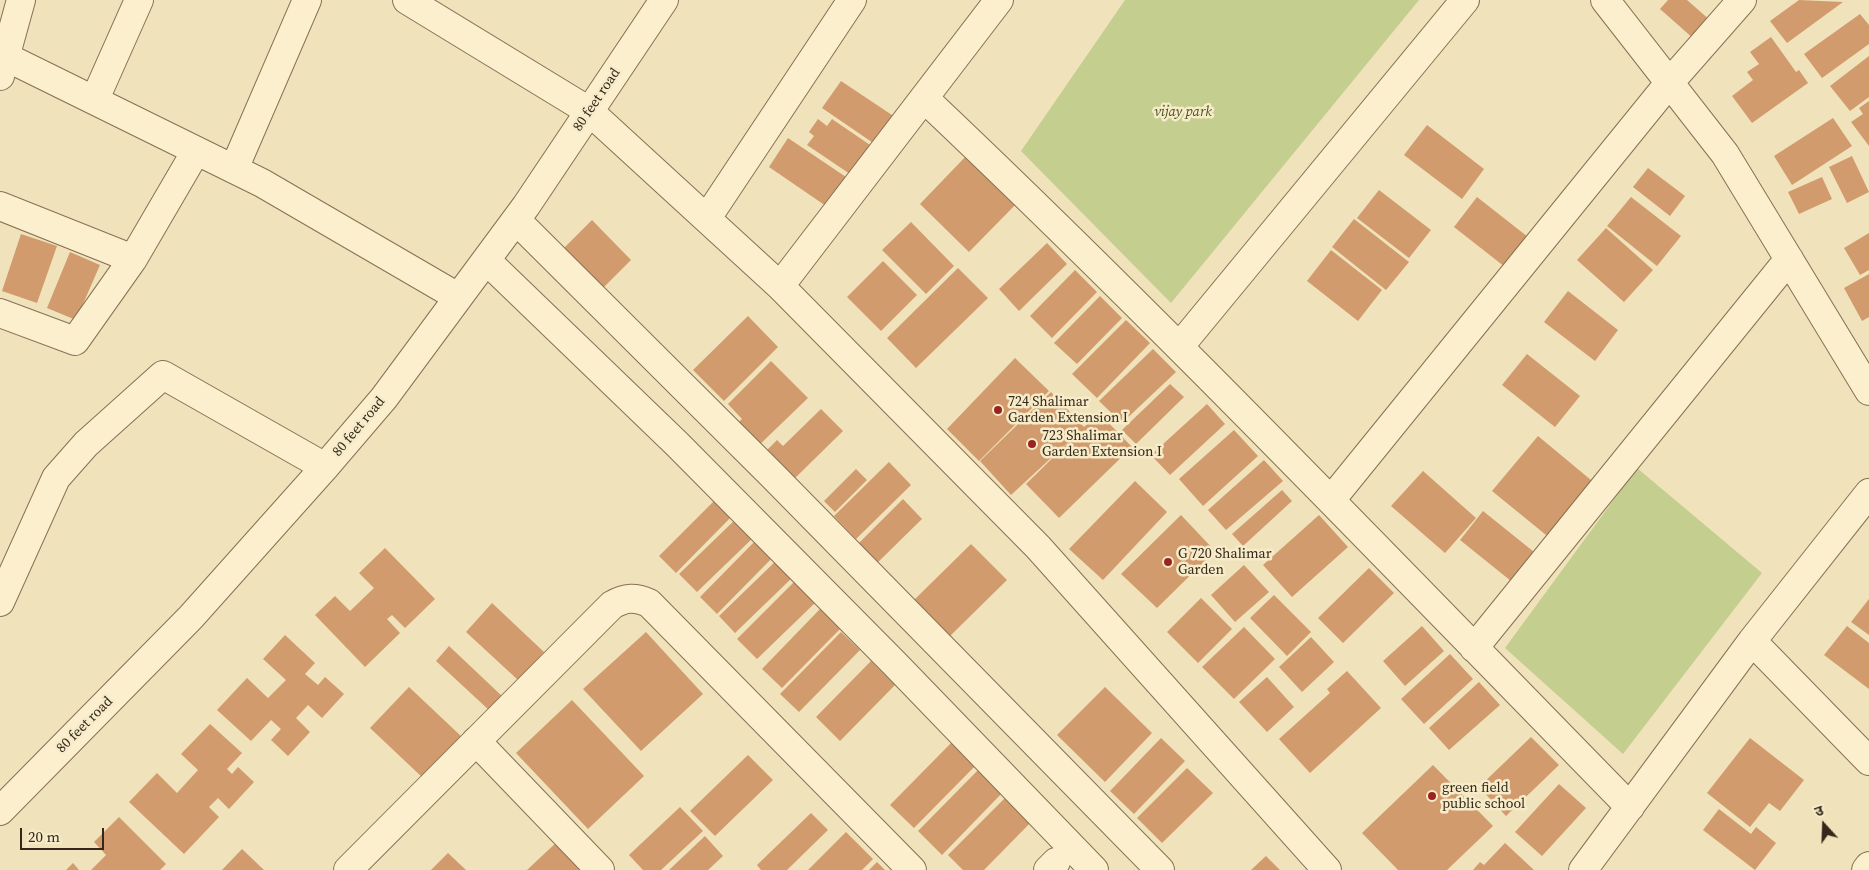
<!DOCTYPE html>
<html>
<head>
<meta charset="utf-8">
<style>
	body { margin:0 }
	#map { position:relative; width:1869px; height:870px; overflow:hidden; background:#f0e2ba; font-family:"Source Serif 4","Noto Sans Devanagari",serif }
	canvas { display:block }
	.north { position:absolute; left:1799px; top:800px; width:50px; height:50px; -webkit-text-stroke:4px #f7ecca; paint-order:stroke; rotate:340deg; font-size:14px; font-weight:700; line-height:20px; text-align:center; color:#35281a }
	.north::after { content:''; display:block; margin:auto; width:18px; height:22px; background:#35281a; clip-path:polygon(50% 0,100% 100%,50% 72%,0 100%) }
	.scale { position:absolute; left:20px; top:828px; width:84px; height:22px; box-sizing:border-box; border:2px solid #35281a; border-top:0; padding-left:6px; font-size:15px; line-height:18px; white-space:nowrap; color:#35281a; -webkit-text-stroke:4px #f7ecca; paint-order:stroke }
</style>
</head>
<body>
<div id="map">
<canvas width="1869" height="870"></canvas>
<div class="north">उ</div>
<div class="scale">20 m</div>
</div>
<script>
const ctx = document.querySelector('canvas').getContext('2d');
ctx.lineJoin = 'round';
function paint(path, color) {
  ctx.fillStyle = color;
  ctx.fill(path, 'evenodd');
}
function trace(path, color, width, dash) {
  ctx.strokeStyle = color;
  ctx.lineWidth = width;
  ctx.lineCap = dash ? 'butt' : 'round';
  ctx.setLineDash(dash || []);
  ctx.stroke(path);
}
function drawText(font, color, halo, rows, align = 'center') {
  ctx.font = font + ' "Source Serif 4",serif';
  ctx.lineWidth = 5;
  ctx.setLineDash([]);
  ctx.textBaseline = 'middle';
  ctx.strokeStyle = halo;
  ctx.fillStyle = color;
  for (const [text, x, y, turn = 0] of rows) {
    ctx.save();
    ctx.translate(x, y);
    ctx.rotate((+turn || 0) * Math.PI / 180);
    ctx.textAlign = isNaN(turn) ? turn : align;
    if (halo) ctx.strokeText(text, 0, 0);
    ctx.fillText(text, 0, 0);
    ctx.restore();
  }
}
paint(new Path2D(`
	M1125,0H1419L1171,303L1021,151Z
	M1637,468L1762,573L1623,754L1505,648Z`), '#c4ce8e');
paint(new Path2D(`
	M1668,0H1687L1711,21L1694,39L1660,9Z
	M1799,0L1843,2L1787,43L1770,21Z
	M1860,14L1869,25V44L1822,78L1804,54Z
	M1771,37L1796,72L1799,70L1808,83L1752,123L1732,96L1753,80L1747,72L1759,64L1750,52Z
	M1869,56V97L1850,111L1830,86Z
	M841,81L901,121L882,149L822,108Z
	M1869,101V146L1851,122L1863,114L1859,108Z
	M1833,118L1852,146L1792,185L1774,156Z
	M818,119L827,126L832,119L873,147L853,176L807,145L814,136L809,132Z
	M1427,125L1484,169L1462,199L1404,155Z
	M788,138L846,177L826,206L769,167Z
	M969,153L1019,201L969,252L920,204Z
	M1852,156L1869,192L1847,203L1829,167Z
	M1648,168L1685,196L1670,216L1633,187Z
	M1822,177L1832,199L1799,214L1788,192Z
	M1379,190L1431,230L1409,258L1357,218Z
	M1477,197L1528,237L1505,267L1454,227Z
	M1631,197L1681,236L1657,266L1607,226Z
	M1354,219L1409,262L1386,290L1332,247Z
	M592,220L631,260L599,292L560,252Z
	M911,222L954,266L926,294L882,250Z
	M1606,228L1653,270L1624,302L1577,260Z
	M1869,233V270L1860,275L1844,248Z
	M21,234L57,246L37,303L2,291Z
	M1047,243L1067,264L1019,311L999,289Z
	M1331,250L1382,290L1358,321L1307,281Z
	M70,252L100,265L76,320L47,308Z
	M883,261L917,295L881,331L847,297Z
	M958,268L988,298L916,368L887,338Z
	M1075,270L1097,292L1052,338L1030,316Z
	M1869,274V317L1862,321L1844,288Z
	M1568,291L1618,330L1595,361L1544,322Z
	M1100,296L1122,318L1077,364L1054,343Z
	M748,316L778,347L724,401L693,370Z
	M1126,320L1150,343L1097,398L1072,374Z
	M1153,349L1176,372L1122,423L1099,401Z
	M1527,354L1580,396L1555,427L1502,385Z
	M1015,358L1049,391L979,461L947,429Z
	M771,361L808,398L755,449L733,427L742,419L728,404Z
	M1170,384L1184,397L1136,444L1122,430Z
	M1051,392L1084,427L1099,413L1132,447L1059,518L1026,484L1076,435L1011,495L980,461Z
	M1207,404L1225,424L1170,475L1151,455Z
	M821,409L843,431L793,480L765,452L777,440L783,446Z
	M1234,430L1258,456L1203,506L1179,479Z
	M1538,436L1597,485L1551,539L1492,491Z
	M1264,460L1283,481L1226,530L1208,510Z
	M889,462L911,485L856,539L834,516Z
	M856,469L867,480L835,512L824,501Z
	M1423,471L1476,518L1445,553L1391,506Z
	M1135,481L1167,512L1103,580L1069,549Z
	M1282,490L1292,501L1243,546L1232,534Z
	M718,497L735,513L676,573L659,556Z
	M903,499L922,519L871,569L852,550Z
	M1483,511L1534,552L1511,581L1460,540Z
	M1181,515L1215,551L1157,608L1121,574Z
	M1319,515L1348,547L1292,597L1263,565Z
	M739,516L757,534L697,592L679,574Z
	M759,537L776,554L717,614L700,597Z
	M971,544L1007,580L949,637L913,601Z
	M385,548L435,599L405,628L392,615L387,619L400,633L365,667L315,615L335,596L350,611L374,588L359,573Z
	M780,557L796,574L735,633L719,616Z
	M1244,565L1269,592L1235,622L1211,595Z
	M1369,568L1394,593L1343,643L1318,618Z
	M796,580L817,601L757,659L737,639Z
	M1274,595L1311,632L1287,656L1250,618Z
	M1201,598L1232,629L1198,663L1167,632Z
	M1869,599V635L1851,622Z
	M492,603L544,652L518,680L466,632Z
	M820,609L840,629L782,688L762,669Z
	M1422,626L1444,651L1405,686L1383,661Z
	M1847,626L1869,643V689L1824,655Z
	M1244,627L1275,659L1234,699L1202,667Z
	M646,632L703,694L641,751L583,689Z
	M841,632L860,650L799,712L780,694Z
	M285,635L315,663L305,674L318,685L325,677L344,694L322,718L308,705L296,718L310,732L288,756L271,740L281,729L271,720L251,741L217,710L247,678L268,698L286,680L263,659Z
	M1311,637L1334,662L1302,692L1279,667Z
	M449,646L503,697L490,711L436,661Z
	M1450,654L1473,679L1424,724L1401,699Z
	M871,661L895,685L840,741L816,717Z
	M1347,671L1381,708L1310,773L1279,739L1330,693L1327,689Z
	M1267,677L1294,707L1267,732L1239,702Z
	M1479,682L1500,705L1449,750L1429,728Z
	M409,687L462,737L423,778L370,728Z
	M1105,687L1152,733L1105,782L1057,735Z
	M572,700L644,776L588,829L516,753Z
	M210,724L242,753L227,769L232,774L238,767L254,782L229,809L218,798L209,807L219,817L184,854L129,802L157,773L177,793L198,770L181,754Z
	M1531,737L1559,765L1506,816L1479,787Z
	M1161,738L1185,761L1134,814L1110,791Z
	M1750,738L1804,780L1780,811L1769,803L1750,827L1707,793Z
	M954,740L978,763L914,828L890,805Z
	M748,755L773,780L715,836L690,811Z
	M1433,765L1493,826L1447,870H1398L1362,833Z
	M981,767L1005,790L942,855L918,831Z
	M1187,768L1213,793L1162,843L1137,818Z
	M1559,784L1586,808L1542,856L1515,832Z
	M1009,794L1035,818L984,870H963L948,855Z
	M680,807L703,831L661,870H643L629,855Z
	M1719,809L1751,834L1756,827L1776,843L1755,870L1703,830Z
	M811,813L828,830L787,870H761L757,865Z
	M119,817L166,864L160,870H91L106,855L94,842Z
	M846,832L873,859L862,870H808Z
	M705,836L723,856L708,870H669Z
	M559,840L587,870H527Z
	M1505,843L1534,870H1473L1480,862L1484,865Z
	M242,849L264,870H222Z
	M448,853L466,870H431Z
	M1266,856L1280,870H1251Z
	M877,862L885,870H869Z
	M73,863L79,870H66Z`), '#d19b6d');
const minor = new Path2D(`
	M407,0L589,111L780,286L1038,547L1327,870
	M1605,0L1725,154L1869,391
	M0,54L262,183L458,297
	M0,76L21,0
	M95,99L139,0
	M925,99C1167,328 1397,569 1630,807
	M234,169L307,0
	M0,206L133,259
	M707,218L852,0
	M516,220L773,476L1160,870
	M486,260L677,444L895,664L1094,870
	M780,286L999,0
	M0,313L75,341L133,259L196,151
	M1179,347L1465,0
	M1331,500L1670,82L1742,0
	M0,602L56,478L86,444L163,375L325,467
	M1752,641L1869,761
	M1474,648L1789,259
	M476,741L600,870
	M0,811L191,617L325,467L384,398L526,206L664,0
	M348,870L612,605C626,597 635,597 649,603L912,870
	M1048,870L1056,862
	M1583,870L1752,641L1869,493
	M1866,870L1869,866`);
trace(minor, '#887153', 30);
trace(minor, '#fbefcd', 28);
for (const [x, y, r, color] of [
	[998,410,5,"#9a2420"],
	[1032,444,5,"#9a2420"],
	[1168,562,5,"#9a2420"],
	[1432,796,5,"#9a2420"]
]) {
  const dot = new Path2D();
  dot.arc(x, y, r, 0, 2 * Math.PI);
  ctx.fillStyle = color;
  ctx.fill(dot);
  trace(dot, '#f7ecca', 2);
}
drawText('14px', '#35281a', '#f7ecca', [
	["80 feet road",597,100,-56],
	["80 feet road",359,427,-50],
	["80 feet road",85,725,-45]
]);
drawText('italic 14px', '#44531f', '#f7ecca', [
	["vijay park",1183,112]
]);
drawText('14px', '#35281a', '#f7ecca', [
	["724 Shalimar",1008,402],
	["Garden Extension I",1008,418],
	["723 Shalimar",1042,436],
	["Garden Extension I",1042,452],
	["G 720 Shalimar",1178,554],
	["Garden",1178,570],
	["green field",1442,788],
	["public school",1442,804]
], 'left');
</script>
</body>
</html>
